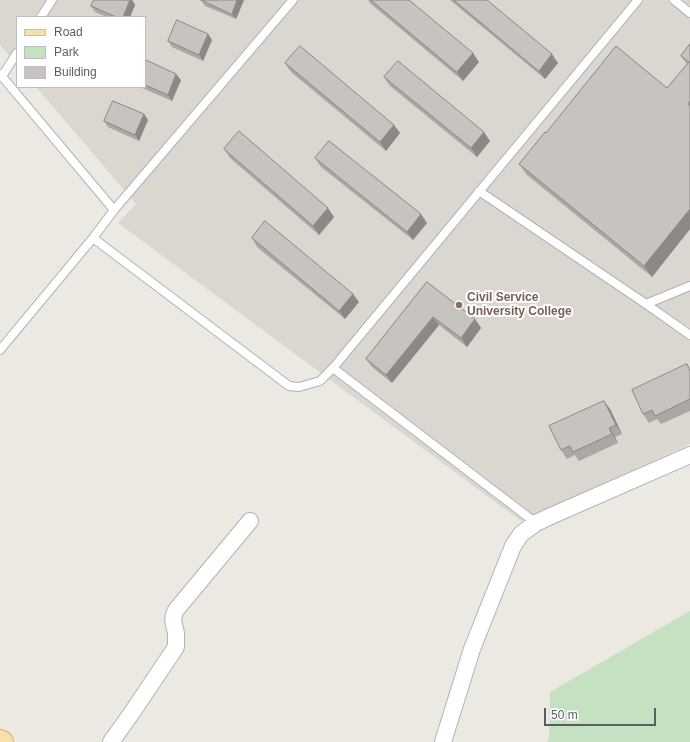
<!DOCTYPE html>
<html>
<head>
<meta charset="utf-8">
<style>
	body { margin:0 }
	#map { position:relative; width:690px; height:742px; overflow:hidden; background:#ece8e2; font-family:Arial,sans-serif }
	canvas { display:block }
	.legend { position:absolute; left:16px; top:16px; width:130px; height:72px; box-sizing:border-box; background:#fff; border:1px solid #bdbfc0; margin:0; padding:5px 7px; list-style:none; font-size:12px; color:#5a5e61 }
	.legend li { display:flex; align-items:center; gap:8px; height:20px }
	.legend b { width:20px; border:1px solid #bdbfc0 }
	.scale { position:absolute; left:544px; top:708px; width:112px; height:18px; box-sizing:border-box; border:2px solid #5a5e61; border-top:0; padding-left:5px; font-size:12px; line-height:14px; white-space:nowrap; color:#5a5e61; -webkit-text-stroke:3px #fff; paint-order:stroke }
</style>
</head>
<body>
<div id="map">
<canvas width="690" height="742"></canvas>
<ul class="legend">
<li><b style="height:5px;background:#f6e1ac"></b>Road</li>
<li><b style="height:11px;background:#c5e1c1"></b>Park</li>
<li><b style="height:11px;background:#c7c3bf"></b>Building</li>
</ul>
<div class="scale">50 m</div>
</div>
<script>
const ctx = document.querySelector('canvas').getContext('2d');
ctx.lineJoin = 'round';
function paint(path, color) {
  ctx.fillStyle = color;
  ctx.fill(path, 'evenodd');
}
function trace(path, color, width, dash) {
  ctx.strokeStyle = color;
  ctx.lineWidth = width;
  ctx.lineCap = dash ? 'butt' : 'round';
  ctx.setLineDash(dash || []);
  ctx.stroke(path);
}
function drawText(font, color, halo, rows, align = 'center') {
  ctx.font = font + ' Arial,sans-serif';
  ctx.lineWidth = 4;
  ctx.setLineDash([]);
  ctx.textBaseline = 'middle';
  ctx.strokeStyle = halo;
  ctx.fillStyle = color;
  for (const [text, x, y, turn = 0] of rows) {
    ctx.save();
    ctx.translate(x, y);
    ctx.rotate((+turn || 0) * Math.PI / 180);
    ctx.textAlign = isNaN(turn) ? turn : align;
    if (halo) ctx.strokeText(text, 0, 0);
    ctx.fillText(text, 0, 0);
    ctx.restore();
  }
}
paint(new Path2D(`
	M0,0H690V444L521,521L118,223L136,204L36,87H145V17H17V65L0,45Z`), '#dbd7d0');
paint(new Path2D(`
	M690,611V742H547L549,738L550,692Z`), '#c5e1c1');
const service = new Path2D(`
	M674,0L690,13
	M41,17L52,0
	M0,74L114,210
	M2,76L17,53
	M479,191L646,304L690,335
	M93,238L289,386L299,387L320,381L333,368L638,0
	M646,304L690,286
	M0,350L93,238L114,210L293,0
	M333,368L536,523`);
const minor = new Path2D(`
	M111,742L131,714L176,647C176,643 176,638 176,633C174,623 171,620 176,610L250,521
	M443,742L472,649L513,546L521,534L536,523L551,516L690,455`);
const primary = new Path2D(`
	M0,741L2,742`);
trace(service, '#b0b3b6', 10);
trace(minor, '#b0b3b6', 18);
trace(primary, '#e2af64', 24);
trace(service, '#fff', 8);
trace(minor, '#fff', 16);
trace(primary, '#f6e1ac', 22);
paint(new Path2D(`
	M94,0H132L135,5L130,17H107L95,12L91,6Z
	M201,0H244L236,19L205,6Z
	M368,0H409L479,62L463,81L371,4Z
	M450,0H487L558,63L545,79Z
	M208,34L212,40L203,61L172,47L168,41Z
	M690,44V229L652,277L527,175L519,164L546,133L667,88L687,64L681,56Z
	M145,62L176,74L181,80L172,101L140,87H145Z
	M285,63L394,125L400,133L386,151L291,72Z
	M384,77L490,141L477,157L390,86Z
	M144,114L148,120L139,141L108,127L104,121Z
	M224,149L334,217L319,235L230,158Z
	M315,158L427,223L413,240L321,167Z
	M252,238L359,302L345,319L257,247Z
	M427,282L475,319L481,328L467,347L439,325L392,383L372,367L366,359Z
	M690,369V411L661,424L657,419L649,423L643,414Z
	M610,409L622,434L615,437L618,443L579,461L575,455L567,459L561,450Z`), '#aba8a4');
paint(new Path2D(`
	M130,0H132L135,5L130,17H123Z
	M237,0H244L236,19L232,14Z
	M208,34L212,40L203,61L199,55Z
	M473,53L479,62L463,81L457,72Z
	M552,54L558,63L545,79L539,71Z
	M176,74L181,80L172,101L168,95Z
	M144,114L148,120L139,141L135,135Z
	M394,125L400,133L386,151L380,142Z
	M484,132L490,141L477,157L471,148Z
	M328,208L334,217L319,235L313,226Z
	M690,209V229L652,277L644,266Z
	M421,214L427,223L413,240L407,232Z
	M353,294L359,302L345,319L339,311Z
	M433,317L439,325L392,383L386,375Z
	M475,319L481,328L467,347L461,338Z
	M604,401L610,409L622,434L616,425Z
	M609,428L615,437L618,443L612,434Z`), '#8b8886');
const building = new Path2D(`
	M94,0H130L123,17H116L91,6Z
	M201,0H237L232,14Z
	M371,0H409L473,53L457,72Z
	M454,0H487L552,54L539,71Z
	M177,20L208,34L199,55L168,41Z
	M690,44V101L688,104L690,106V209L644,266L519,164L545,132L546,133L616,46L667,88L689,62L681,56Z
	M300,46L394,125L380,142L285,63Z
	M146,60L176,74L168,95L145,85V62Z
	M398,61L484,132L471,148L384,77Z
	M113,101L144,114L135,135L104,121Z
	M239,131L328,208L313,226L224,149Z
	M329,141L421,214L407,232L315,158Z
	M265,221L353,294L339,311L252,238Z
	M427,282L475,319L461,338L433,317L386,375L366,359Z
	M687,364L690,371V399L655,416L652,410L643,414L632,390Z
	M604,401L616,425L609,428L612,434L573,452L570,446L561,450L549,426Z`);
paint(building, '#c7c3bf');
trace(building, '#8b8886', 1);
for (const [x, y, r, color] of [
	[459,305,4,"#8d6e63"]
]) {
  const dot = new Path2D();
  dot.arc(x, y, r, 0, 2 * Math.PI);
  ctx.fillStyle = color;
  ctx.fill(dot);
  trace(dot, '#fff', 1.5);
}
drawText('bold 12px', '#785e54', '#fff', [
	["Civil Service",467,298],
	["University College",467,312]
], 'left');
</script>
</body>
</html>
